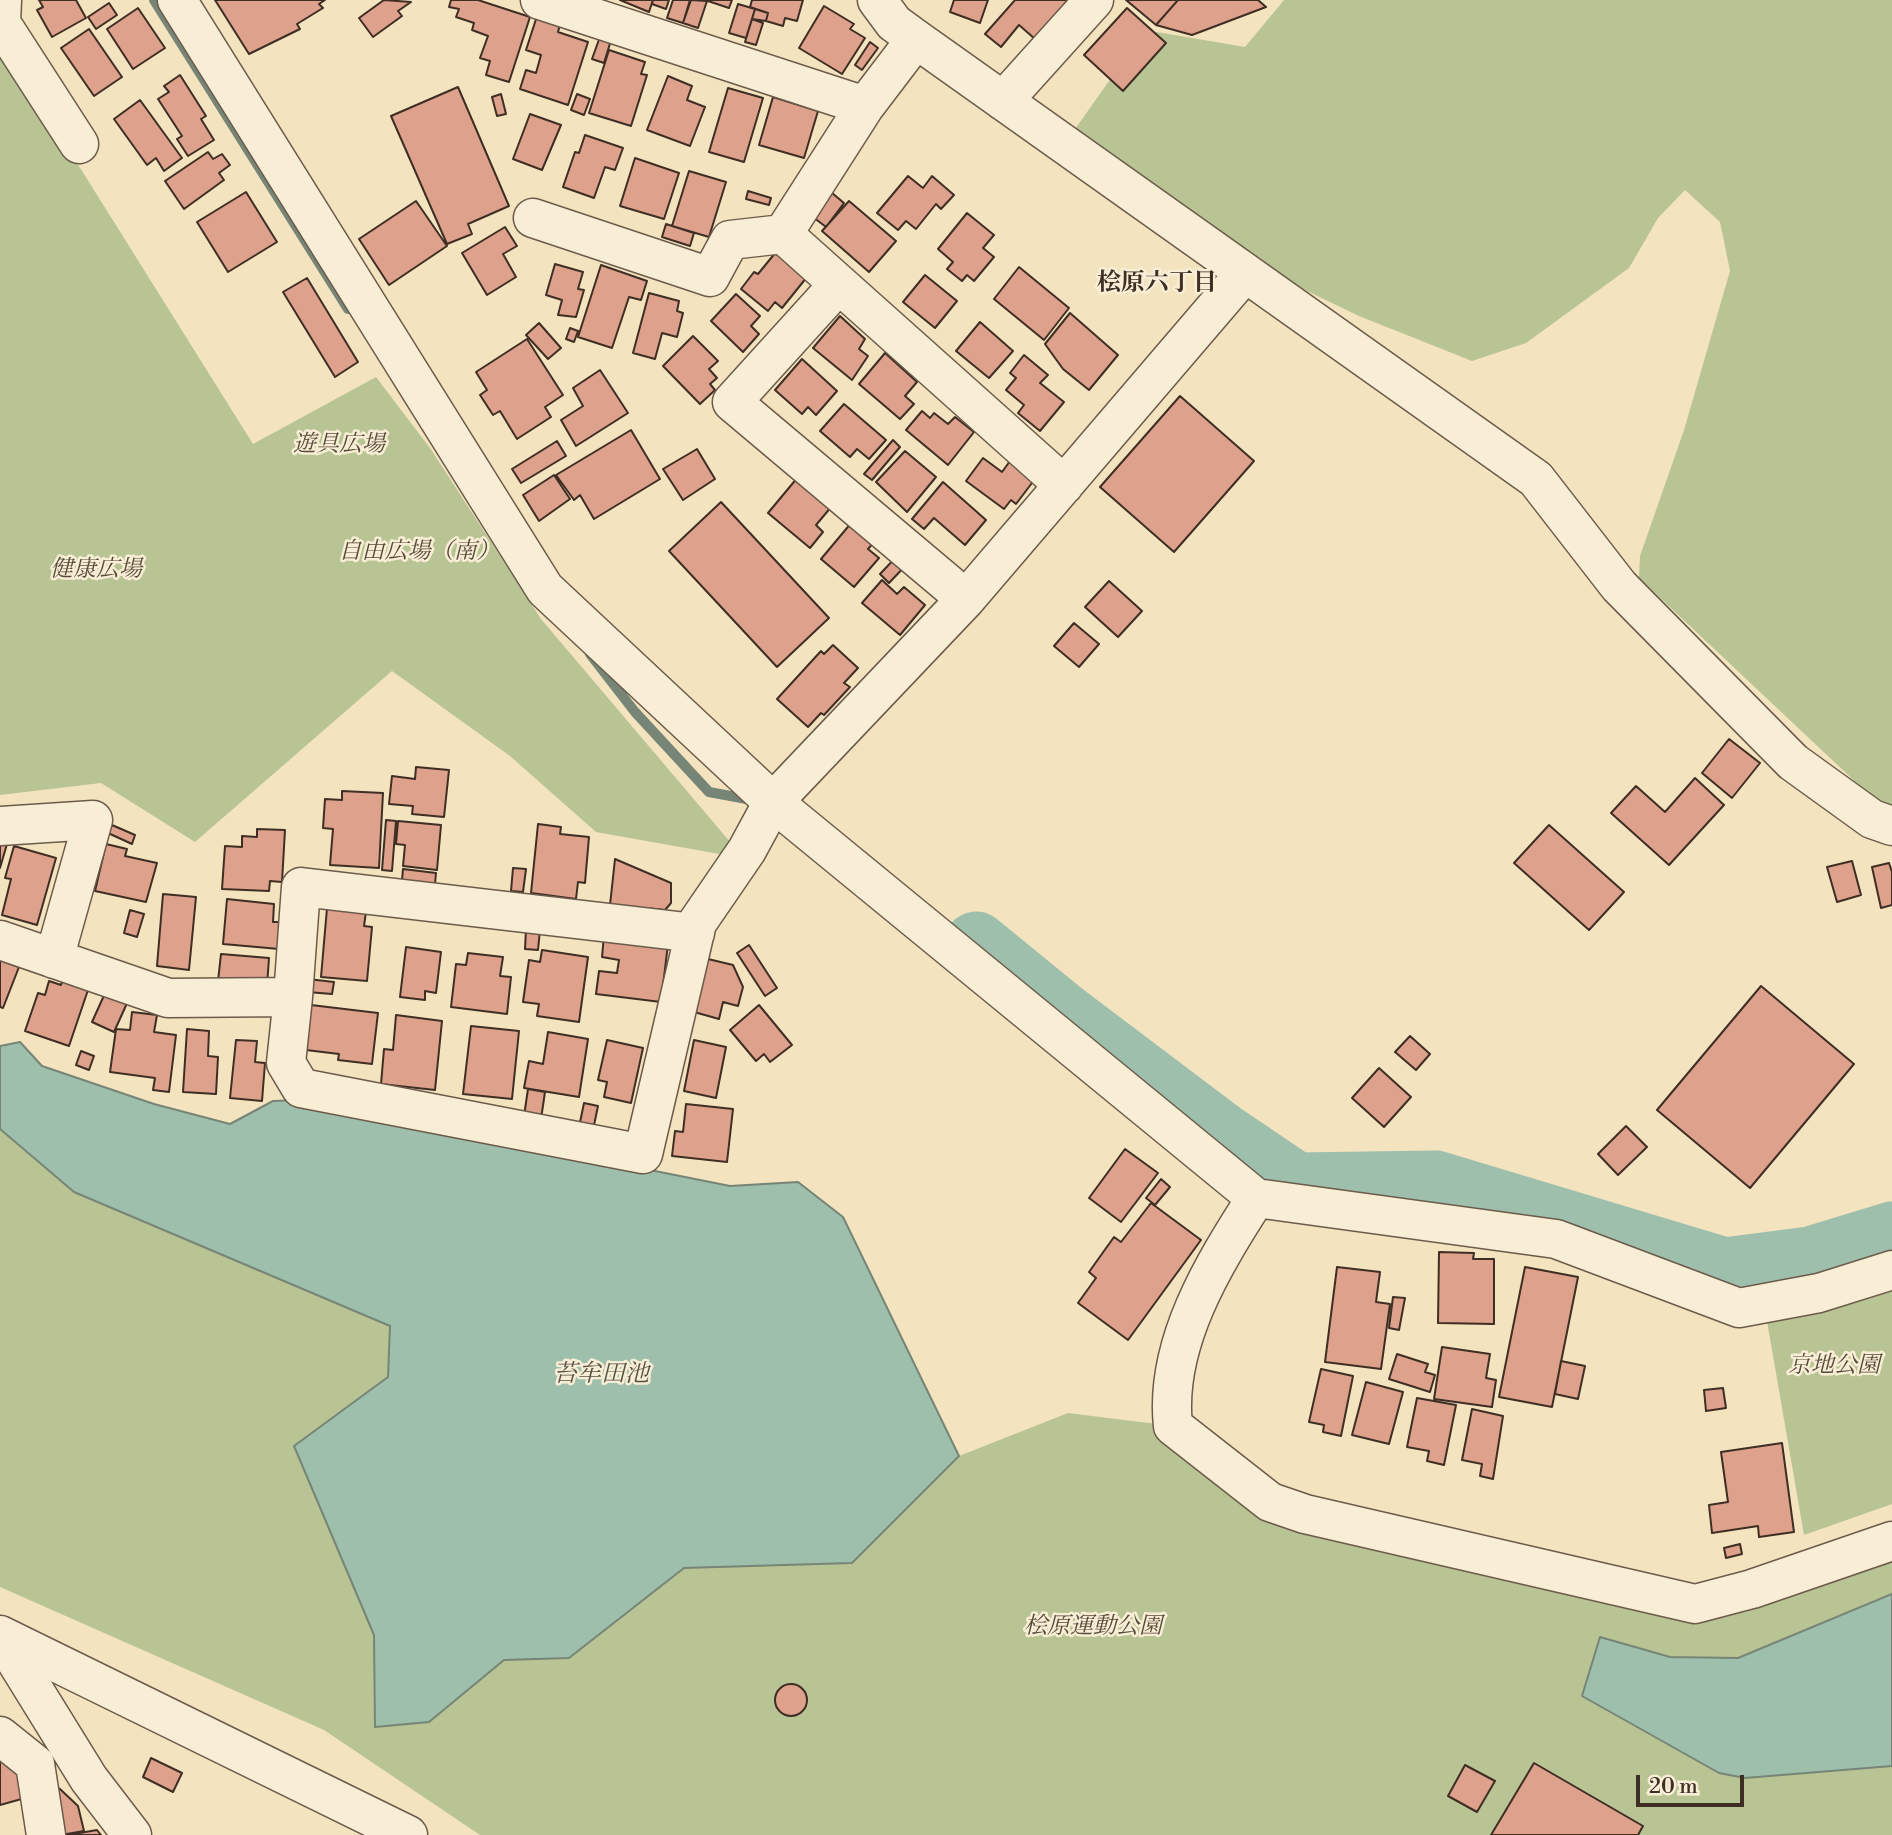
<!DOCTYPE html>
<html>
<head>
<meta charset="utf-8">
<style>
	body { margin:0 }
	#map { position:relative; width:1892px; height:1835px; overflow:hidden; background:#f4e3bf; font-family:"Libre Bodoni",serif }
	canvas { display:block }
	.scale { position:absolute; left:1636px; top:1775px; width:108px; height:32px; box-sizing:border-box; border:4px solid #3e2e24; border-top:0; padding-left:9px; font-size:21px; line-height:24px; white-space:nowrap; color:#3e2e24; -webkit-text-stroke:5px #f8edd5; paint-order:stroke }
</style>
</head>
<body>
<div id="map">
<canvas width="1892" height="1835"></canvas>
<div class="scale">20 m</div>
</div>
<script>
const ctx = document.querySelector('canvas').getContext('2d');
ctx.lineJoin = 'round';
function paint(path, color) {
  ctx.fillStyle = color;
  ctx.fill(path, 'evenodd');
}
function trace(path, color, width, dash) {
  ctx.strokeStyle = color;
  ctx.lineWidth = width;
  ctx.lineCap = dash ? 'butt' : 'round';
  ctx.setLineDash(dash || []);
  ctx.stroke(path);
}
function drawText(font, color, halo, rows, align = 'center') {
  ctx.font = font + ' "Libre Bodoni","Noto Serif JP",serif';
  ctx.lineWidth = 5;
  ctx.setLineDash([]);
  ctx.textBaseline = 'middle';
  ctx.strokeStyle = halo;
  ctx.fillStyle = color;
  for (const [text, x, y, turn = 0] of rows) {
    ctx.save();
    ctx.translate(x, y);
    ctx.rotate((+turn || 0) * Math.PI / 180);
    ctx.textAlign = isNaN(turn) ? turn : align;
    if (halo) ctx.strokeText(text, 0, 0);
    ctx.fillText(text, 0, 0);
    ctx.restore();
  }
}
paint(new Path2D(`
	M1284,0H1892V810L1881,806L1639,578L1640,556L1684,430L1730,271L1720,222L1685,190L1658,218L1629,268L1526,343L1472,361L1359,316L1282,279L1073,132L1145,30L1245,47Z
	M0,40L253,444L376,377L430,448L541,619L731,843L725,855L596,832L510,756L392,671L195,842L101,783L0,795Z
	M0,1129L74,1192L390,1325L389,1377L294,1446L374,1635L375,1727L429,1722L504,1660L569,1658L684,1568L852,1563L959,1456L1068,1413L1173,1426L1270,1502L1695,1604L1892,1541V1835H480L324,1730L0,1587Z
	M1892,1283V1504L1804,1535L1767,1321Z`), '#b9c494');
const water = new Path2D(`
	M20,1042L42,1066L154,1104L230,1124L273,1101L300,1100L730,1186L798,1182L843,1217L959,1456L852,1563L684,1568L569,1658L504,1660L429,1722L375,1727L374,1635L294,1446L388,1377L390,1326L74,1192L0,1129V1046Z
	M1892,1594V1766L1745,1778L1719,1773L1582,1696L1600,1637L1670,1657L1738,1658Z`);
paint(water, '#9dbfac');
trace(water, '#778576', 2);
trace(new Path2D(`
	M154,0L348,309
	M590,654L635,712L709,792L752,800`), '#778576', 10);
trace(new Path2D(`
	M976,944L1063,1015L1222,1135L1296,1185L1436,1183L1725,1270L1810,1259L1892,1234`), '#9dbfac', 65);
const building = new Path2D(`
	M39,0H76L86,18L52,37L37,10L43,7Z
	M215,0H325L319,4L323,8L297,24L300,29L249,54Z
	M384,0L411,2L398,11L402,16L373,37L359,18Z
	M451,0H478L530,17L509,82L486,75L490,61L480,58L488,36L472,30L474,23L456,17L459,9L449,7Z
	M620,0H653L649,12Z
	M653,0H669L666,9L652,4Z
	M673,0H690L683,23L667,18Z
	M691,0L707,1L698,28L683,23Z
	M705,0H732L729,8Z
	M752,0H803L797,21L785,18L783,26L766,21L768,13L750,7Z
	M954,0H988L980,23L950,12Z
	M1015,0H1068L1035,39L1019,25L1001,47L985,34Z
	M1126,0H1178L1156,25Z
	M1178,0H1258L1266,7L1192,35L1156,25Z
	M109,3L117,15L96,29L88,17Z
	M738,4L755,9L746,38L729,33Z
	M824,6L854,24L850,29L865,38L842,74L799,48Z
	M138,8L165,48L133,69L107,29Z
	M1127,8L1166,43L1123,91L1084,55Z
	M755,9L768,13L766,21L752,19Z
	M538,13L561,21L558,32L588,42L568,105L520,89L526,70L536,73L541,55L526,50Z
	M752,19L763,23L756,45L745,42Z
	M89,29L122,77L94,96L61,48Z
	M601,34L612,37L604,63L592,59Z
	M870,42L878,48L862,70L855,65Z
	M609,50L645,62L641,74L647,75L631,126L589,113Z
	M180,75L206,116L201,119L214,140L188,156L177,139L182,136L158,99L169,92L164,86Z
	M668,76L692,86L687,100L705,107L690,146L647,130Z
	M458,87L509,206L468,224L472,234L447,244L391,116Z
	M728,88L763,98L744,162L709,152Z
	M501,94L506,114L497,116L492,97Z
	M577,94L590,99L584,115L571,110Z
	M773,97L818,111L804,158L759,145Z
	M140,100L182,158L164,171L156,158L147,165L114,119Z
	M530,114L561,125L542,170L513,159Z
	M585,135L623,148L615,170L605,167L594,198L563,187L575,152L579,153Z
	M208,152L213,159L222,154L230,165L219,173L224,180L184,209L165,181Z
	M635,158L679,173L664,219L620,206Z
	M689,171L726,182L709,237L672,226Z
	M908,176L923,188L932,176L954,195L941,209L936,204L916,229L906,221L898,230L877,213Z
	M748,191L771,198L769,205L746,199Z
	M246,192L277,242L228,272L197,222Z
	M832,193L844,203L826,227L813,217Z
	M416,201L447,246L389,285L359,239Z
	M849,201L896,241L869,272L822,231Z
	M967,213L994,235L983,248L994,257L974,281L967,275L962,281L947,269L953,262L938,249Z
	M666,224L694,233L690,246L662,237Z
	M505,227L517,246L503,254L516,277L487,295L462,253Z
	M776,252L807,277L782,308L775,302L768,311L741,289L754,272L758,274Z
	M555,264L583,272L578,289L584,290L576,317L558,315L562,300L546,295Z
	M601,265L647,281L641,300L629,297L612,348L578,337Z
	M1019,267L1069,308L1044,340L994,299Z
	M925,275L957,301L935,328L903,302Z
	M307,278L358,362L335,377L283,292Z
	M649,293L679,301L677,311L683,313L677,337L662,333L655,359L633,353Z
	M736,294L760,316L751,326L759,334L743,352L711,321Z
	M1070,313L1118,355L1089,390L1063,369L1045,344Z
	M840,316L865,339L859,349L868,356L852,380L813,348Z
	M980,322L1013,351L989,378L956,351Z
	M539,323L561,348L548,359L526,335Z
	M570,328L578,331L574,342L566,339Z
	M693,336L718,361L709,369L717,378L710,384L715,390L700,404L663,366Z
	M527,339L563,395L545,407L551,417L517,439L500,411L493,415L480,395L487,390L476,372Z
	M885,353L917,382L905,396L914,404L900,419L859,384Z
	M1024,355L1048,375L1040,383L1064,402L1040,431L1018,413L1024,405L1006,390L1016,378L1010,373Z
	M802,359L837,391L816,415L808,407L802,414L775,390Z
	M600,370L628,413L576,446L561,420L583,406L573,388Z
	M1180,396L1254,461L1174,552L1100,487Z
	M844,404L886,440L869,459L857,449L850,457L820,431Z
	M922,411L930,418L934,413L948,424L955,417L974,432L948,465L906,430Z
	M631,430L660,479L594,519L580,495L574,500L556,475Z
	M893,440L900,447L872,480L864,474Z
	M557,441L566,456L521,483L512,469Z
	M697,449L715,479L683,500L663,469Z
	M905,451L936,477L907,512L876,482Z
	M983,458L1002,472L1010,461L1035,479L1016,504L1011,500L1004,509L966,481Z
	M554,475L570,499L539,521L523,495Z
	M798,477L832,506L816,525L823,532L810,548L768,513Z
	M943,482L986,520L965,545L934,518L924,529L912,519Z
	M721,502L829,618L777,667L669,551Z
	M852,522L875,541L868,549L879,558L854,587L821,559Z
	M899,554L908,563L889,583L880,574Z
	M882,580L897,594L904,587L925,605L900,635L862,603Z
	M1109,581L1142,611L1118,637L1085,607Z
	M1074,623L1099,644L1079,667L1054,646Z
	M833,645L858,668L844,683L850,687L824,715L821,713L808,727L777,699L821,651L824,654Z
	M1729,739L1760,763L1732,798L1702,773Z
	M416,767L449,770L444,817L412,814L413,806L389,804L392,776L415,779Z
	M1695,778L1724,805L1669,865L1611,813L1636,786L1665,812Z
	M342,791L383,793L379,868L330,865L333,829L323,828L325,799L342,800Z
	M386,820L396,821L392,871L382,870Z
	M398,821L441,825L437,870L403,866L405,845L396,844Z
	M538,824L561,827L560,834L589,837L585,883L578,882L576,899L531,893Z
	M112,825L135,835L132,844L108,833Z
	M1549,825L1624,892L1589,930L1514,863Z
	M257,829L285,830L282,882L270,881L269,891L222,889L225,846L242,847V836L257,837Z
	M0,842L7,844L0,868Z
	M106,844L127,849L125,856L157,863L146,902L95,891Z
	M14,846L56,858L37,925L2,915L11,879L5,878Z
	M615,859L671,883V903L665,910L610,905Z
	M1852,861L1861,895L1837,902L1827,867Z
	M1889,863L1892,872V905L1881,908L1872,867Z
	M513,868L526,869L523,892L511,891Z
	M403,869L436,873L435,884L402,880Z
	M163,894L196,897L189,970L157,966Z
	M227,899L274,904L273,922H281L279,949L223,944Z
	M327,908L366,912L364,926L372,927L367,981L321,977Z
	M130,910L144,914L137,937L124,933Z
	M526,929L540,930L538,950L525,949Z
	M604,935L668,944L661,1002L596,994L599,971L617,973L619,960L602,957Z
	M749,945L777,988L765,996L737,953Z
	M406,947L441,952L436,993L425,991V1000L400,997Z
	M542,950L588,957L579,1022L537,1016L539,1004L523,1002L529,960L540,962Z
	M468,953L503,957L500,976L511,977L507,1014L451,1007L456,964L466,965Z
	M221,954L269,958L267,986L218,981Z
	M708,959L733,965L743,987L738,1006L723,1002L719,1019L694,1012Z
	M0,960L19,967L3,1008L0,1007Z
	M63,979L89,987L69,1046L25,1031L38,993L45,995L49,981L61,985Z
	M308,979L334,982L332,994L307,992Z
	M1761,986L1854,1064L1750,1188L1657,1110Z
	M106,991L128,1001L114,1032L92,1022Z
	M311,1005L378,1013L372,1064L338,1060L339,1054L306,1050Z
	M759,1005L792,1045L770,1062L764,1054L756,1061L730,1030Z
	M132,1012L157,1015L154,1032L176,1035L169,1092L153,1090L155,1078L110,1072L116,1029L130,1030Z
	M396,1015L442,1021L435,1090L381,1084L384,1049L393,1050Z
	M471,1026L519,1031L512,1099L463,1094Z
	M187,1029L209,1031L208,1056L218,1057L216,1094L183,1092Z
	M548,1032L588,1039L579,1097L524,1088L529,1061L543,1064Z
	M1410,1036L1430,1054L1416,1070L1395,1052Z
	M236,1040L257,1041L255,1062L265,1063L262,1101L230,1098Z
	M607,1040L643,1048L631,1103L604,1097L607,1082L598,1080Z
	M694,1040L726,1047L716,1098L684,1091Z
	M81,1051L94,1056L89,1070L76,1065Z
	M1379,1068L1411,1097L1384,1127L1352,1098Z
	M528,1089L545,1092L541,1119L524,1116Z
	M584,1103L598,1106L593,1130L579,1127Z
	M686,1104L733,1109L727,1162L672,1156L675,1131L683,1132Z
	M1626,1126L1647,1147L1618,1175L1598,1154Z
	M1125,1149L1158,1173L1121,1222L1089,1198Z
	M1161,1179L1170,1187L1155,1205L1146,1198Z
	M1151,1203L1201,1240L1128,1340L1078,1303L1096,1278L1089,1272L1114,1237L1121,1242Z
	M1439,1252L1474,1253L1473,1259H1494V1324L1438,1323Z
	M1337,1267L1380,1272L1376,1302L1390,1304L1381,1369L1325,1362Z
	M1525,1267L1578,1277L1552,1407L1499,1397Z
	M1393,1297L1405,1298L1399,1330L1389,1328Z
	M1442,1347L1490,1354L1486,1378L1496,1380L1492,1407L1434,1399Z
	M1397,1354L1428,1364L1425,1372L1435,1375L1430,1392L1389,1379Z
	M1561,1361L1585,1366L1578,1399L1555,1394Z
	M1321,1369L1353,1376L1341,1436L1323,1432L1324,1425L1309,1422Z
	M1366,1382L1403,1392L1389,1444L1352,1435Z
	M1723,1388L1726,1408L1706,1411L1704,1390Z
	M1417,1398L1456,1405L1444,1465L1427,1461L1429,1451L1407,1447Z
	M1472,1409L1503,1416L1493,1479L1480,1476L1482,1464L1462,1460Z
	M1782,1443L1794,1532L1759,1537L1758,1526L1712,1533L1709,1505L1728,1502L1721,1452Z
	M1740,1544L1742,1554L1726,1558L1724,1548Z
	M775 1700a16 16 0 1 1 32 0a16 16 0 1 1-32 0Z
	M0,1751L17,1764L25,1798L0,1805Z
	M151,1758L182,1773L173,1792L143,1777Z
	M1534,1763L1643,1826L1638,1835H1491Z
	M1465,1765L1495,1781L1477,1812L1448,1796Z
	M51,1786L60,1789L78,1806L84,1831L61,1835Z
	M97,1830L101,1835H68Z`);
paint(building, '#dda18c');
trace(building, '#3e2e24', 2);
const minor = new Path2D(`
	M2,0L1,23L79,144
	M177,0L545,589L773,802L1256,1198L1556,1239L1739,1308L1819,1293L1892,1270
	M540,0L865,106L916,39
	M877,0L894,23L916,39L1536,479L1619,586L1793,762L1872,819L1892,826
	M1003,101L1094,0
	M533,218L710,277L730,240L783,234L865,106
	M783,234L1064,485
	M839,284L732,402L966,599
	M0,826L93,820L54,959
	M0,940L168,998L293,997L286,1063L301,1088L643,1154L697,923L747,850L773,802L966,599L1245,273
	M293,997L301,887L695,933
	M1256,1198C1213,1265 1164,1344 1173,1426L1270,1502L1305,1514L1695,1604L1752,1589L1892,1541
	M0,1635L408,1835
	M0,1635L89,1779L132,1835
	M0,1736L35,1764L46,1835`);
trace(minor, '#6c5b4b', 41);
trace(minor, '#f8edd5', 38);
drawText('italic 23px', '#574c3a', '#f8edd5', [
	["遊具広場",339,445],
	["自由広場（南）",419,552],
	["健康広場",96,570],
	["京地公園",1834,1366],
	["桧原運動公園",1093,1627]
]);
drawText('bold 24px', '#3e2e24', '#f8edd5', [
	["桧原六丁目",1157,284]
]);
drawText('italic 24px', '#565246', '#f8edd5', [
	["苔牟田池",601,1375]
]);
</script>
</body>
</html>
